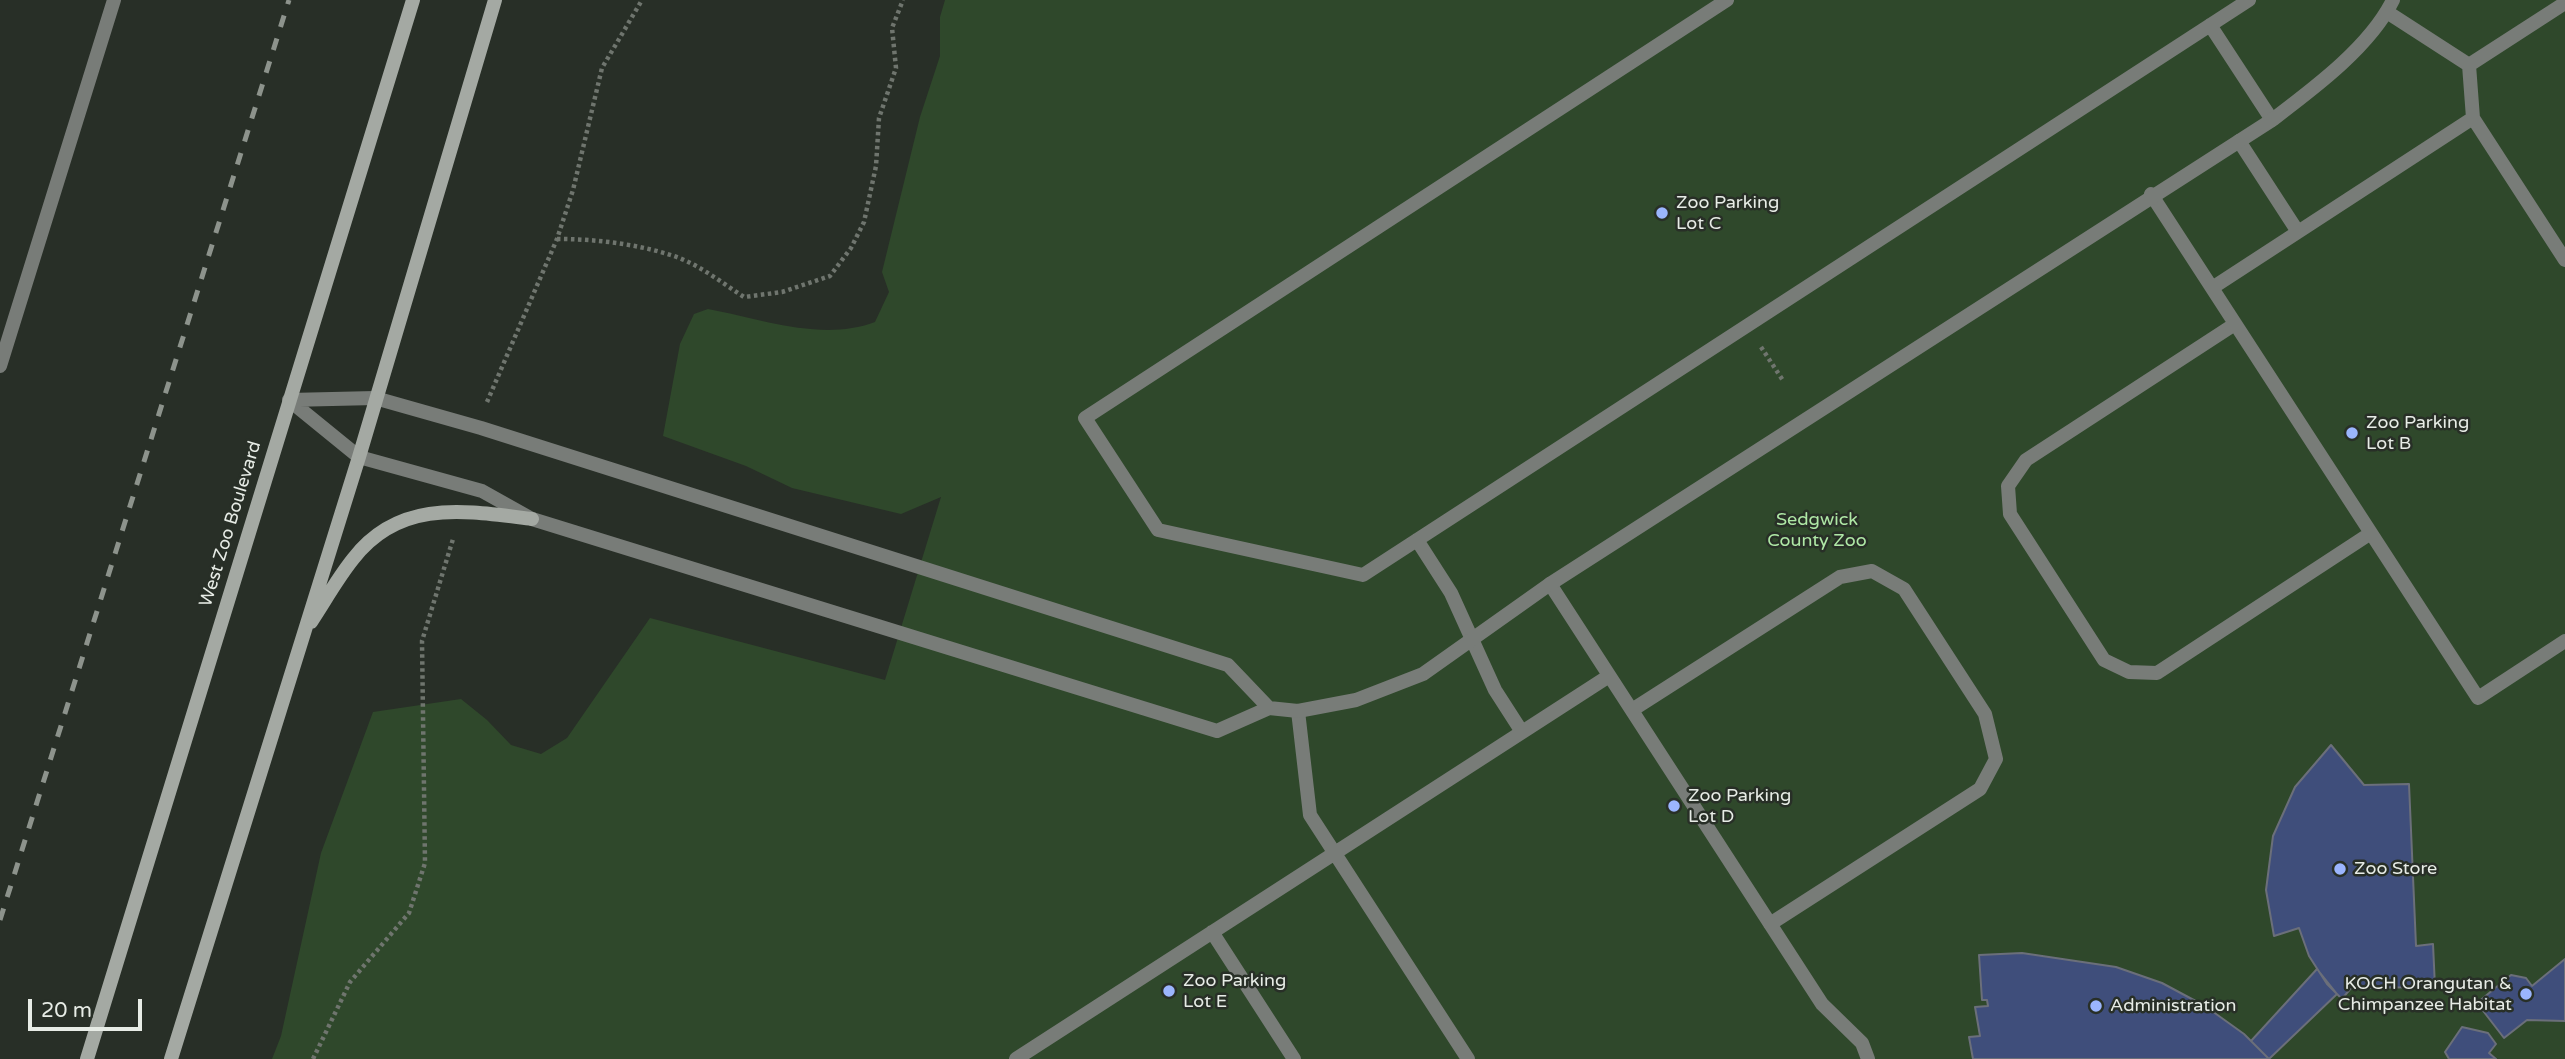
<!DOCTYPE html>
<html>
<head>
<meta charset="utf-8">
<style>
	body { margin:0 }
	#map { position:relative; width:2565px; height:1059px; overflow:hidden; background:#282f27; font-family:"Varela Round",sans-serif }
	canvas { display:block }
	.scale { position:absolute; left:28px; top:999px; width:114px; height:32px; box-sizing:border-box; border:4px solid #e7ece6; border-top:0; padding-left:9px; font-size:21px; line-height:24px; white-space:nowrap; color:#e7ece6; -webkit-text-stroke:5px #282f27; paint-order:stroke }
</style>
</head>
<body>
<div id="map">
<canvas width="2565" height="1059"></canvas>
<div class="scale">20 m</div>
</div>
<script>
const ctx = document.querySelector('canvas').getContext('2d');
ctx.lineJoin = 'round';
function paint(path, color) {
  ctx.fillStyle = color;
  ctx.fill(path, 'evenodd');
}
function trace(path, color, width, dash) {
  ctx.strokeStyle = color;
  ctx.lineWidth = width;
  ctx.lineCap = dash ? 'butt' : 'round';
  ctx.setLineDash(dash || []);
  ctx.stroke(path);
}
function drawText(font, color, halo, rows, align = 'center') {
  ctx.font = font + ' "Varela Round",sans-serif';
  ctx.lineWidth = 5;
  ctx.setLineDash([]);
  ctx.textBaseline = 'middle';
  ctx.strokeStyle = halo;
  ctx.fillStyle = color;
  for (const [text, x, y, turn = 0] of rows) {
    ctx.save();
    ctx.translate(x, y);
    ctx.rotate((+turn || 0) * Math.PI / 180);
    ctx.textAlign = isNaN(turn) ? turn : align;
    if (halo) ctx.strokeText(text, 0, 0);
    ctx.fillText(text, 0, 0);
    ctx.restore();
  }
}
paint(new Path2D(`
	M945,0H2565V1059H272L281,1036L321,853L373,712L461,699L487,720L511,745L541,754L567,738L650,618L885,680L941,497L901,514L792,488L746,466L663,436L680,344L694,314L708,309C762,319 822,342 875,322L889,292L882,272L920,117L940,56V17Z`), '#2f482b');
const building = new Path2D(`
	M2331,745L2364,785L2409,784L2416,946L2433,944L2435,987L2351,988L2342,999L2327,984L2309,956L2299,928L2274,936L2266,890L2273,836L2295,787Z
	M2022,953L2116,967L2162,983L2205,1006L2244,1034L2269,1059H1973L1969,1037L1980,1036L1975,1007L1988,1006L1987,1000H1982L1979,955Z
	M2565,959V1021L2527,1020L2504,1038L2477,1003L2511,975L2526,978L2532,986Z
	M2317,969L2337,994L2269,1059L2251,1041Z
	M2462,1027L2488,1033L2496,1044L2489,1053L2496,1059H2449L2445,1052Z`);
paint(building, '#3f4e7b');
trace(building, '#6b6f7a', 2);
trace(new Path2D(`
	M557,239C596,239 637,244 674,256C700,265 722,283 744,297L782,292L830,276L851,248L864,222L876,166L879,118L896,68L892,28L903,0
	M1761,347L1784,382
	M487,402L557,239L573,190L602,68L642,0
	M313,1059L350,982L409,913L425,863L422,641L453,539`), '#6f756e', 4.5, [3.5, 3.5]);
trace(new Path2D(`
	M1727,0L1085,418L1158,530L1363,575L2249,0
	M2387,12L2469,65L2473,118L2565,260
	M2210,25L2272,120
	M2469,65L2565,3
	M2239,141L2298,232
	M2151,194L2478,698L2565,641
	M2212,288L2473,118
	M2235,324L2026,460L2008,486L2010,514L2104,660L2129,672L2157,673L2371,533
	M0,366L114,0
	M1417,540L1451,593L1495,690L1522,732
	M1550,584L1822,1004L1862,1043L1868,1059
	M1632,710L1840,577L1872,571L1904,589L1985,714L1996,759L1980,789L1770,924
	M1298,711L1310,815L1468,1059
	M1212,932L1294,1059
	M1016,1059L1609,676`), '#787c78', 14);
trace(new Path2D(`
	M289,400L359,457L482,491L532,519L1217,731L1269,708L1298,711L1356,700L1423,674L1550,584L2272,120C2313,89 2370,47 2393,0
	M289,400L375,398L481,428L1228,665L1269,708`), '#787c78', 14);
trace(new Path2D(`
	M311,622C325,601 337,579 353,559C400,498 466,511 532,519
	M87,1059L413,0
	M171,1059L359,457L495,0`), '#a4a9a3', 14);
trace(new Path2D(`
	M0,920L289,0`), '#8d938c', 5, [12, 12]);
for (const [x, y, r, color] of [
	[1662,213,7,"#9bb5fd"],
	[2352,433,7,"#9bb5fd"],
	[1674,806,7,"#9bb5fd"],
	[2340,869,7,"#9bb5fd"],
	[1169,991,7,"#9bb5fd"],
	[2526,994,7,"#9bb5fd"],
	[2096,1006,7,"#9bb5fd"]
]) {
  const dot = new Path2D();
  dot.arc(x, y, r, 0, 2 * Math.PI);
  ctx.fillStyle = color;
  ctx.fill(dot);
  trace(dot, '#282f27', 2.5);
}
drawText('18px', '#e7ece6', '#282f27', [
	["Zoo Parking",1676,203],
	["Lot C",1676,224],
	["Zoo Parking",2366,423],
	["Lot B",2366,444],
	["Zoo Parking",1688,796],
	["Lot D",1688,817],
	["Zoo Store",2354,869],
	["Zoo Parking",1183,981],
	["Lot E",1183,1002],
	["KOCH Orangutan &",2512,984,"right"],
	["Chimpanzee Habitat",2512,1005,"right"],
	["Administration",2110,1006]
], 'left');
drawText('18px', '#afe8a6', '#282f27', [
	["Sedgwick",1817,520],
	["County Zoo",1817,541]
]);
drawText('18px', '#e7ece6', '#282f27', [
	["West Zoo Boulevard",231,524,-73]
]);
</script>
</body>
</html>
